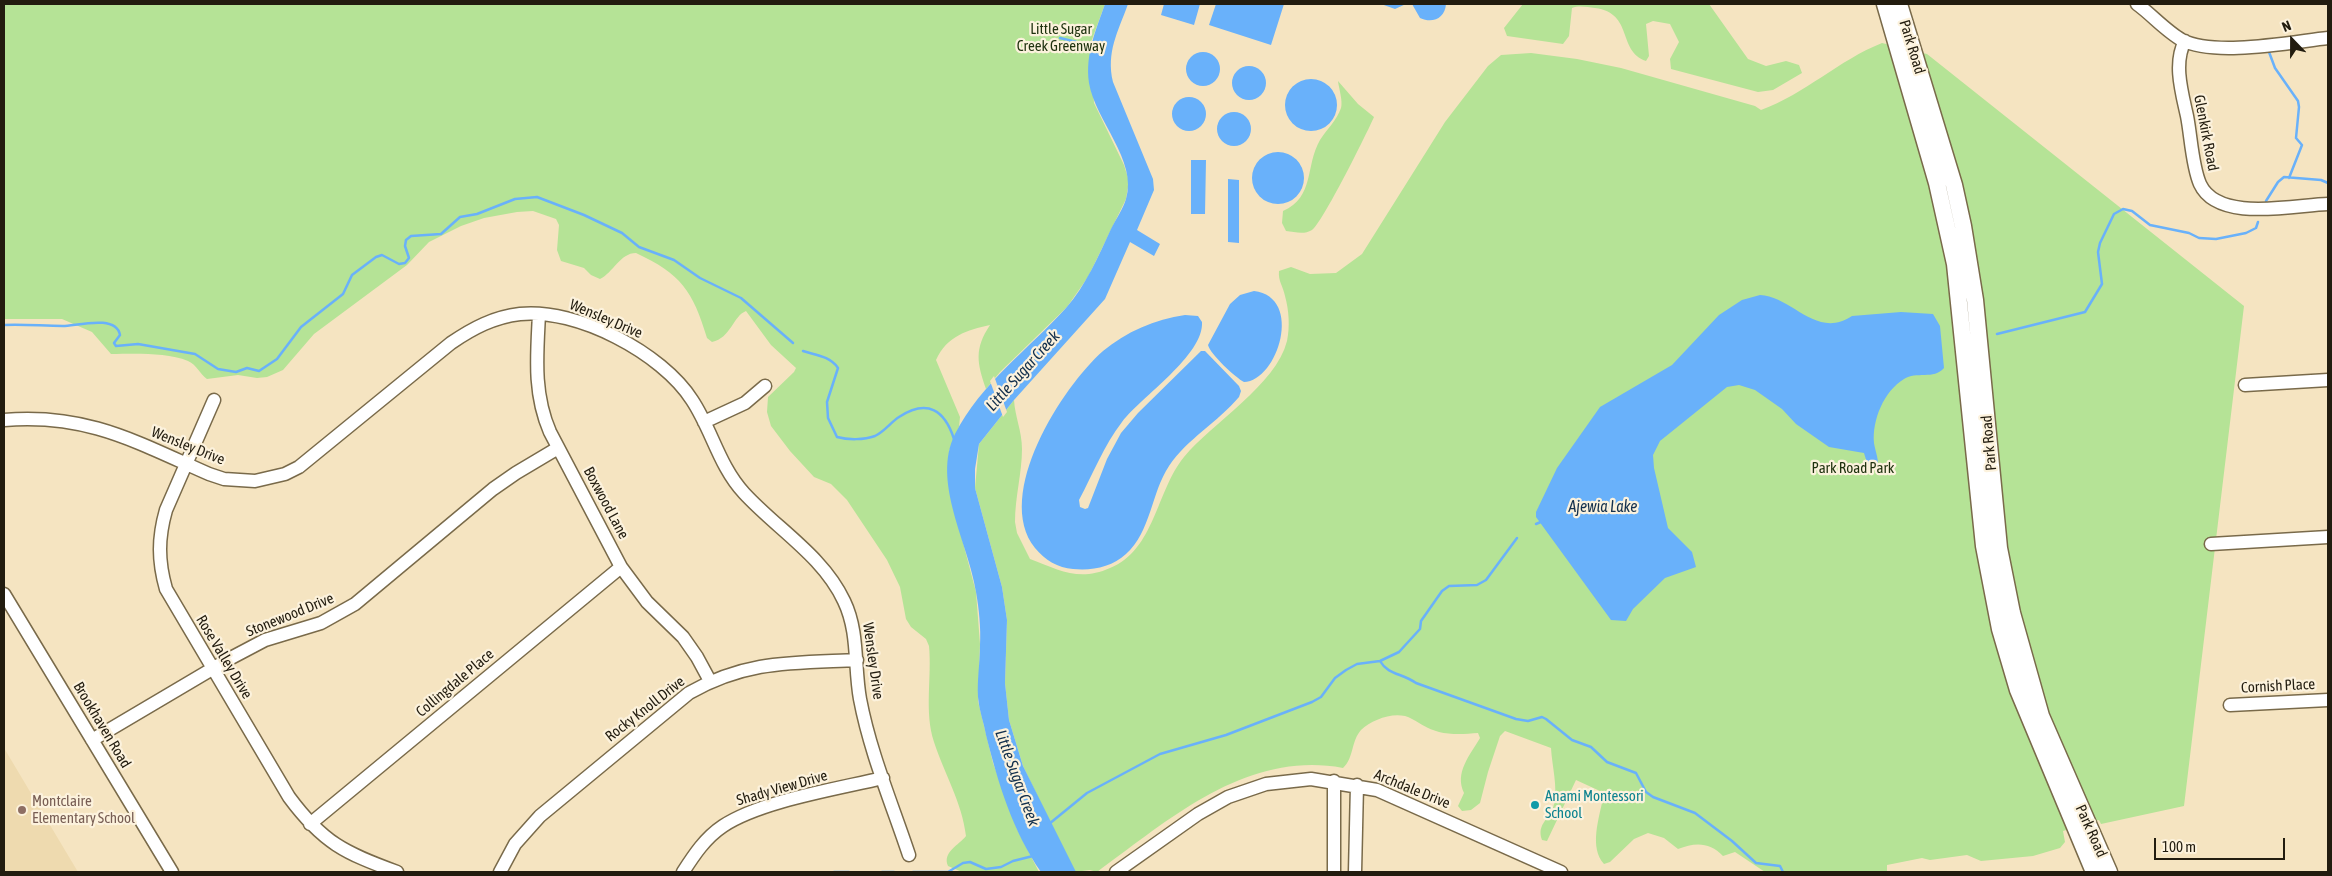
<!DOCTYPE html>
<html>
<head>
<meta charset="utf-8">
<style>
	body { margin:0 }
	#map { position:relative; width:2332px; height:876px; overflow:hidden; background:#f5e4c1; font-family:"Asap Condensed",sans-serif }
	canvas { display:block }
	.frame { position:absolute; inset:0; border:5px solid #221c0f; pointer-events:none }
	.north { position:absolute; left:2267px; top:15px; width:50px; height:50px; -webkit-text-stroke:4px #fcf2dd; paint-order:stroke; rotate:338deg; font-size:14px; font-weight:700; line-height:20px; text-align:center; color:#221c0f }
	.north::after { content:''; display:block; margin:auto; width:18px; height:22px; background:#221c0f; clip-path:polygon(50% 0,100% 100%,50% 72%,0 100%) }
	.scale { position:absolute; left:2154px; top:838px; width:131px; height:22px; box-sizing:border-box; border:2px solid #221c0f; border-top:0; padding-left:6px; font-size:15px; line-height:18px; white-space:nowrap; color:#221c0f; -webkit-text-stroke:4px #fcf2dd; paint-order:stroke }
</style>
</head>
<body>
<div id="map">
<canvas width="2332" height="876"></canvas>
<div class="frame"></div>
<div class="north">N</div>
<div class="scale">100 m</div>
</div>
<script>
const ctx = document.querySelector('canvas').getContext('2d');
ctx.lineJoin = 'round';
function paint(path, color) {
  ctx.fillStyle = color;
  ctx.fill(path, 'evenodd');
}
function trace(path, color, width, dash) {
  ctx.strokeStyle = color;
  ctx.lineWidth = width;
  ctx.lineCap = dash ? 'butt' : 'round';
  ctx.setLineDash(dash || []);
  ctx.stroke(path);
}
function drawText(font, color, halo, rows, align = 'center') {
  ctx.font = font + ' "Asap Condensed",sans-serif';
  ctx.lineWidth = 4.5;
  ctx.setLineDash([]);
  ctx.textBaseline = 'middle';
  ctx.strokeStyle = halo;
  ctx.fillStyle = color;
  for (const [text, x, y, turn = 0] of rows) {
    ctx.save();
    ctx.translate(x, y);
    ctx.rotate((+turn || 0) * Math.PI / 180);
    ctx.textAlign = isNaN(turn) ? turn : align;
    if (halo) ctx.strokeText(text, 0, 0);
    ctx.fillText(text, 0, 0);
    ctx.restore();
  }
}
paint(new Path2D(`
	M4,748L78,872H4Z`), '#eedaaf');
paint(new Path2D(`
	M4,4H1105L1090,45L1094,103L1124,165L1129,181L1126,199L1088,277L1067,307L1000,372L986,389C977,363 974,349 990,325C967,330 947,336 936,360L960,417L959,427L949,451L950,493L976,592L980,644L978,701L993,763L1017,829L1039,872H962L948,866C942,852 959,845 966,836C962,802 944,773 934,742C924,712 932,677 929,646L926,639L911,627L906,619L900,587L887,560L847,500L831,484L814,477L790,451L771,426L767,412L768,397L794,372L796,368L771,345L746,311C733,316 731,338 712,342L707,338C693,291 681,274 636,253C620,253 613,273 600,279L591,275L584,268L561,261L557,250L559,225L556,219L533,211L517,212L484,218L461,226L429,242L407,265L314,334L283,370L267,377L257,378L238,375L207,379C200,374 197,365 188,361C166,352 134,354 111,354L92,332L62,319H4Z
	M1523,4H1709L1748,59L1766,66L1786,61L1799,65L1802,73L1773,90L1758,92L1671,69L1670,59L1679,42L1670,24L1653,21L1646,24L1649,56L1646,61C1617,51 1634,13 1595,8C1587,7 1579,5 1572,8L1569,36L1563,44L1507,36L1504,28Z
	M1882,43L1927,54L2244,306L2184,806L2101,824L2099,820L2063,831L2065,842L2060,848L2033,856L1981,861L1967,855L1930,860L1922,858L1887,865V871L1765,872L1735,852L1723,856C1710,842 1695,842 1678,849L1664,838L1648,833L1634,839L1610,862L1604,864C1589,847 1599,819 1603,798L1600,791L1576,780L1547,841L1542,840C1536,823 1551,819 1554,804C1558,787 1552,766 1551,748L1505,731L1500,736L1488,772L1480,803L1471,810L1462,811L1458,806L1464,793C1454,773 1470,755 1480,738L1478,733C1466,734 1451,735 1439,732C1426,728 1423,725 1412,719C1397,710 1373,719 1361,730C1351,741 1354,758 1343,768C1246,750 1169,820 1097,872L1090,870L1074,872L1023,766L1009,720L1005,683L1007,620L1002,587L975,488L979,444L1014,400C1015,417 1022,431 1022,449C1022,473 1015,497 1015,522L1017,533L1030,559C1059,570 1079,582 1110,568C1155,550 1156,491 1184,457C1212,423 1276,385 1287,341C1290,327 1289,310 1285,296C1283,286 1278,281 1279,271L1291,267L1310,274L1336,273L1362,254L1445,122L1488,66L1501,55L1531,53L1577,59L1621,68L1755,106L1761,110C1805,94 1839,60 1882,43Z
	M1338,81L1358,104L1374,117C1367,133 1322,224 1312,230C1304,235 1295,232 1286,231L1282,223L1283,211C1315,197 1305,166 1320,140C1327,129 1337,120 1341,108C1343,101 1339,89 1338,81Z`), '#b5e396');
paint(new Path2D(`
	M1105,4H1128C1118,32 1106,52 1113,82L1153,179L1154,190L1137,230L1160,244L1154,256L1130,242L1105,299L1014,400L979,444L975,469V488L1002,587L1007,620L1005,683L1009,720L1023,766L1076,872H1041C1013,832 998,783 986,735C984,723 979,710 978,697C977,680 980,662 980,645C981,628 979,609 976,592C969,544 931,482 955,434C981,383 1029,349 1066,308C1086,285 1098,257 1111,229C1116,219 1123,209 1126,199C1138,161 1095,120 1089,83C1085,54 1096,30 1105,4Z
	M1164,4H1200L1194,25L1161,15Z
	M1216,4H1284L1271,45L1209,25Z
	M1381,4H1406L1395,9Z
	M1412,4H1446C1445,18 1433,24 1420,18Z
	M1186 69a17 17 0 1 1 34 0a17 17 0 1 1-34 0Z
	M1232 83a17 17 0 1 1 34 0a17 17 0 1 1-34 0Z
	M1285 105a26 26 0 1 1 52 0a26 26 0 1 1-52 0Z
	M1172 114a17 17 0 1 1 34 0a17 17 0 1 1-34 0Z
	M1217 129a17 17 0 1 1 34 0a17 17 0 1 1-34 0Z
	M1252 178a26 26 0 1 1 52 0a26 26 0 1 1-52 0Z
	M1191,160H1206L1205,214H1191Z
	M1228,179L1239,180V243L1228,242Z
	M1254,291C1304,297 1278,381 1244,382C1236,378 1210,354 1208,345L1230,304L1240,295Z
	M1760,295C1792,296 1816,340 1852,316L1901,312L1933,314L1940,326L1944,368C1934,380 1916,371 1904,379C1884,391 1872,420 1874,443C1875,451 1880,461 1877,469L1867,463L1864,453L1829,447L1796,424L1782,409L1755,390L1739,385L1727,387L1660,441L1653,455L1654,468L1668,528L1692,552L1696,567L1665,578L1633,609L1626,621L1611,620L1536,517V512L1557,468L1600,407L1672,365L1719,315L1742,300Z
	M1185,315L1198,316L1202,322C1204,355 1142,396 1122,422C1104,445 1093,474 1079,500L1080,507L1085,509L1088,508L1107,459L1121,433L1138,413L1201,351H1205L1239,386L1241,391L1239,397C1218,422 1187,439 1169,466C1151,493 1151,532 1126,554C1112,567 1092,571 1073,569C1058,568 1045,560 1035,548C993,495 1062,387 1103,351C1126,332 1155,319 1185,315Z`), '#69b1fa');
paint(new Path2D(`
	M994,376L1007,412L1003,417L990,381Z`), '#f5e4c1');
trace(new Path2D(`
	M1060,38L1093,46
	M2269,52L2275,68L2298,101L2299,107L2296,138L2302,145L2289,178
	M2266,201L2278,182L2284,177L2321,180L2328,183
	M4,325C24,324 43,326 63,326C76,326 116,314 120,335L114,343L116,346L138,344L195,354L218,369L236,372L247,368L259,371L277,359L301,327L343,294L352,275L376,257L382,255L399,264L405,263L409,258L405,246L406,240L411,236L441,234L460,217L477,214L515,199L537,197L584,215L622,233L639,247L674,260L700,278L741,298L793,343
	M1997,334L2085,312L2102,284L2098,252L2100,243L2114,214L2123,209L2132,211L2150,225L2189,233L2199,238L2216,239L2246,233L2256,228L2258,222
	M803,351C815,355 830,356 838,368L827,402L828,418L837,437C848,440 864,440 875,436C885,431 891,422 899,417C928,398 945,411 954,439
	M1536,524L1543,521
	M1380,661C1388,675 1402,673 1416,683L1516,719L1528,721L1542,717L1546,719L1572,740L1591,747L1607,762L1636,773L1646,792L1653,797L1695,813L1732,841L1756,863L1780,866L1783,872
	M1049,824L1087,793L1160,754L1226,735L1312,702L1321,697L1335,678L1346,670L1357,664L1380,661L1399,652L1420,629L1421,621L1442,591L1449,586L1477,585L1486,580L1517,538
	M834,872H849
	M882,872H894
	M913,872H948L963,863L970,862L986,869L1001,867L1013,861L1033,856`), '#69b1fa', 2.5);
const minor = new Path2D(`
	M2137,4C2151,14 2167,32 2182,40C2215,57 2291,42 2328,38
	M2185,41C2173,63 2182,93 2187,116C2191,136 2192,166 2200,184C2218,223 2294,205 2328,204
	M539,314C537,355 533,393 550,432L621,567L647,602L683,637L697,657L710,681
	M2245,385L2328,380
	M214,400L166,510C158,538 158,561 166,589L289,797C323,843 345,853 397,872
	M4,420C87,413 136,442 209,474L224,479L255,481L285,474L299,467L451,343C473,328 494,317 520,314C577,308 662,353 692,400C712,430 719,466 744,493C777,529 823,556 844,601C859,632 854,666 860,699C870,752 892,804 909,855
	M704,422L745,403L765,386
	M2211,544L2328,537
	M4,594L172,872
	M2230,705L2328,700
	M92,740L229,659L265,640L321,623L355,604L493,489L516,473L558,448
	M1334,781V872
	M310,824L621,567
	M500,872L515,844L540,816L689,693C747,660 793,663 857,660
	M683,872C694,855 705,838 723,826C761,801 837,789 883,778
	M1116,872L1198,814L1228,797L1266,784L1311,779L1377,790L1561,872
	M1355,872L1357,785`);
const major = new Path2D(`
	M1885,4L1937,183L1955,264L1984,546L2000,629L2018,690L2094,872
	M1899,4L1954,185L1963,226L1975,300L1999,548L2012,613L2041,716L2109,872`);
trace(minor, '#796a4a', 15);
trace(major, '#796a4a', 19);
trace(minor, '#fff', 12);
trace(major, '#fff', 16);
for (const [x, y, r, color] of [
	[1535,805,5,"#0f9aa8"],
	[22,810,5,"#8d6e63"]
]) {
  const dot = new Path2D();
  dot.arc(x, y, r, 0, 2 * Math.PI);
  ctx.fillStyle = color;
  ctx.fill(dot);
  trace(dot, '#fcf2dd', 2);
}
drawText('15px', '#1e310e', '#fcf2dd', [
	["Little Sugar",1061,29],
	["Creek Greenway",1061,46],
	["Park Road Park",1853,468]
]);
drawText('15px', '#221c0f', '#fcf2dd', [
	["Park Road",1912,47,73],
	["Glenkirk Road",2206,133,79],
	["Wensley Drive",606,319,23],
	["Park Road",1989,443,-95],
	["Wensley Drive",188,446,22],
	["Boxwood Lane",606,503,62],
	["Stonewood Drive",290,615,-22],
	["Rose Valley Drive",224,657,59],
	["Wensley Drive",873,661,82],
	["Collingdale Place",455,683,-40],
	["Cornish Place",2278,686,-3],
	["Rocky Knoll Drive",645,709,-38],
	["Brookhaven Road",102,725,59],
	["Shady View Drive",782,788,-16],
	["Archdale Drive",1412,789,22],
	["Park Road",2091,831,66]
]);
drawText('15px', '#0d838f', '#fcf2dd', [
	["Anami Montessori",1545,796],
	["School",1545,813]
], 'left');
drawText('15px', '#785e54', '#fcf2dd', [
	["Montclaire",32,801],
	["Elementary School",32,818]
], 'left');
drawText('italic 16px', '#13304d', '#fcf2dd', [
	["Little Sugar Creek",1023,371,-48],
	["Ajewia Lake",1603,507],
	["Little Sugar Creek",1017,778,70]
]);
</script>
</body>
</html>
